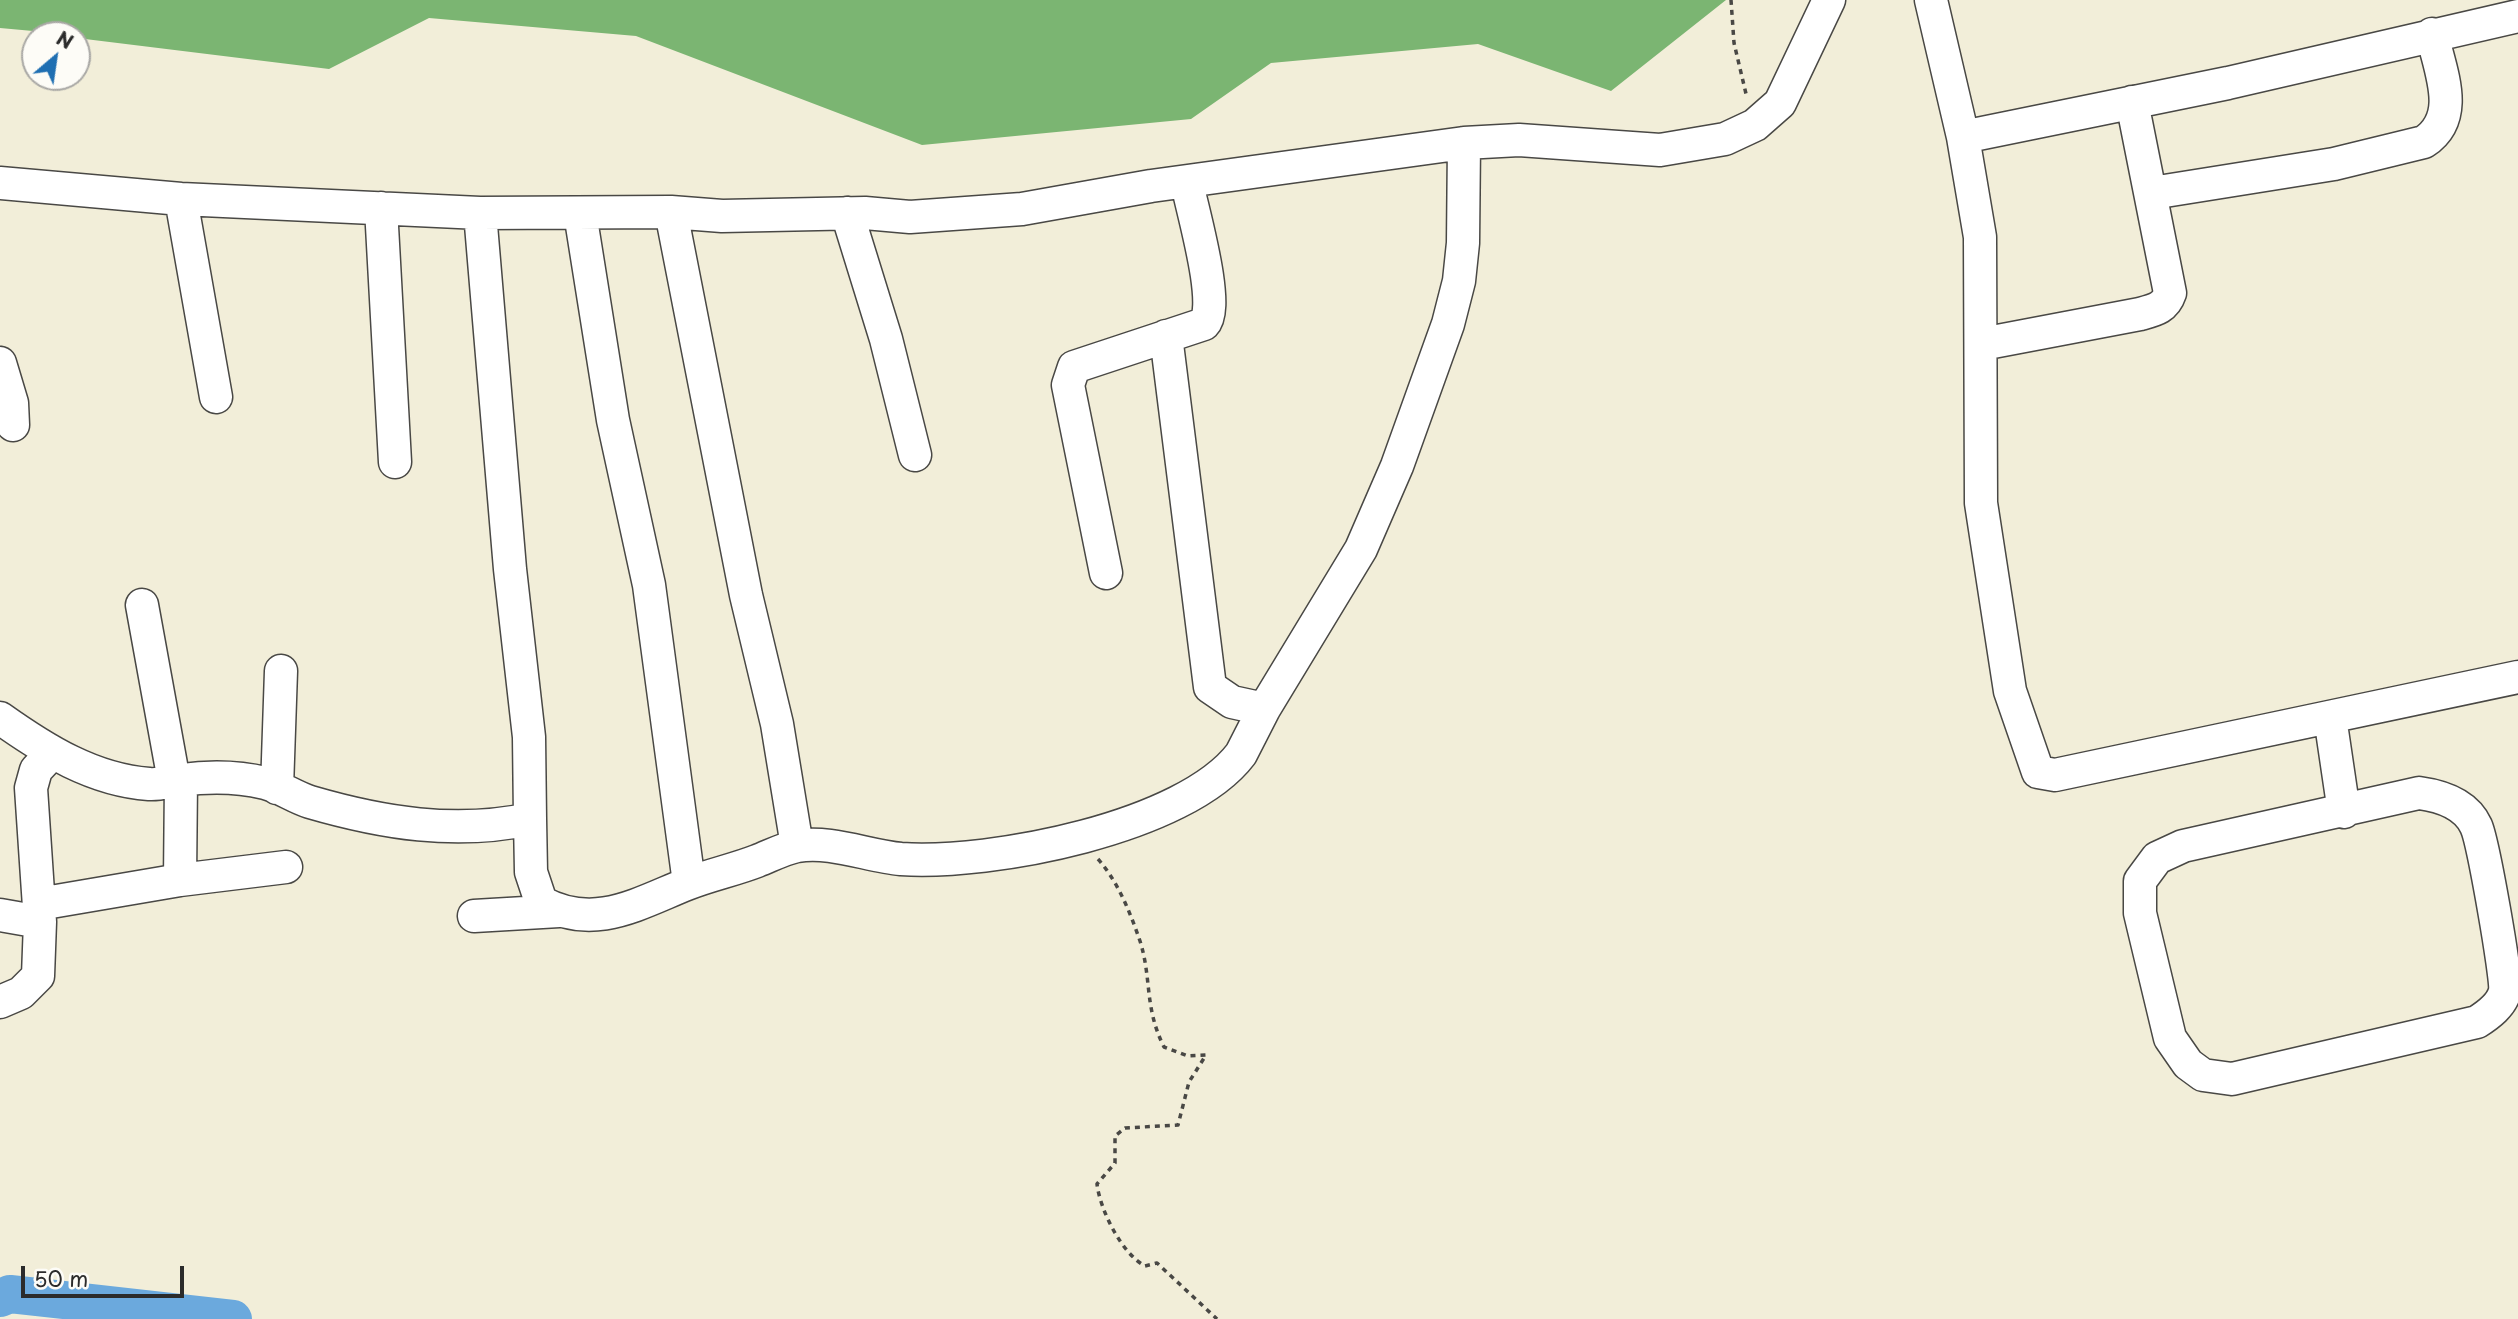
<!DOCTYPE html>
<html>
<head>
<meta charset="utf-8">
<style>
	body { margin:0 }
	#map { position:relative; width:2518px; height:1319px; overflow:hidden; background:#f2eed9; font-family:"Playpen Sans",sans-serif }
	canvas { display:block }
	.north { position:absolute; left:21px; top:21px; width:70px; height:70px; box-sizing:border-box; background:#fdfcf7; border:2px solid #a9a8a5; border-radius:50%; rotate:29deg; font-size:19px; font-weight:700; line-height:28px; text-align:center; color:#2b2b2b }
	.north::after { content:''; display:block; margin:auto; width:24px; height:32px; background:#1f6fb2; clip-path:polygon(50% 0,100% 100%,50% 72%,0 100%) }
	.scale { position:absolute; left:21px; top:1266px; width:163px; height:32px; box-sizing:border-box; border:4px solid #2b2b2b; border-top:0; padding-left:9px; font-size:21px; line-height:24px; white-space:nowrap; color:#2b2b2b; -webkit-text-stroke:5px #fdfcf7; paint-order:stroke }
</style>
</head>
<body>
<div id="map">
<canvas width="2518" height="1319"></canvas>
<div class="north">N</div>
<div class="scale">50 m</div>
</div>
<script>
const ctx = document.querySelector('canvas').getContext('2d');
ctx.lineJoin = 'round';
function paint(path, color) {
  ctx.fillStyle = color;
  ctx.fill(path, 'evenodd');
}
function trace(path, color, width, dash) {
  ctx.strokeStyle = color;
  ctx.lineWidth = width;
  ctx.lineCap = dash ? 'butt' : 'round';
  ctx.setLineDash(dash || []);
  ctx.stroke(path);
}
paint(new Path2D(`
	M0,0H1726L1611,91L1478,44L1271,63L1191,119L922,145L636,36L429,18L329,69L77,38V35L0,28Z`), '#7bb572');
trace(new Path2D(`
	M0,1298L10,1294L233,1319`), '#6ba9dd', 38);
const minor = new Path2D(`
	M1931,0L1963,137
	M2518,16L2228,83L1963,137L1980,237L1981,503L2010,691L2038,772L2055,775L2518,677
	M0,183L181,199L480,213L671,212L722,216L865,213L910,217L1022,209L1151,186L1464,143L1519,140L1660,150L1725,139L1755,125L1780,103L1829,0
	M2152,193L2334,164L2424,142C2462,117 2440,71 2432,34
	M181,199L216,397
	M381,208L395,462
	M671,212L746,595L777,724L797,846
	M480,213L510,569L529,737L530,819
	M580,213L613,420L649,585L689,883
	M847,213L886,339L915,455
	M1166,336L1210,687L1232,702L1264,709
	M1982,344L2140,314C2155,310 2165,308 2170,293L2132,102
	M0,363L12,403L13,425
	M1106,573L1068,385L1074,367L1204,324C1221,307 1192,209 1187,183
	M142,605L174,781
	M2330,717L2344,812
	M0,718C45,750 93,780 149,784C159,785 171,781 181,780C210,776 236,776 265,783C281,787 294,797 310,802C382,823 455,835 530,819L531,872L541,902C594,931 637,904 687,884C709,875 734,870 757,861C770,856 783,849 797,846C830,840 868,856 901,859C991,865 1185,828 1241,754L1264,709L1361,549L1397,466L1448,324L1459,281L1463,243L1464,143
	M277,788L281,671
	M2419,793C2441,796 2466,804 2476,826C2483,841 2507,977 2505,991C2502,1005 2488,1015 2477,1022L2232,1079L2203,1075L2188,1064L2170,1038L2140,913V881L2157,858L2183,846Z
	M180,880L286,867
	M39,904L180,880L181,780
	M0,915L40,922
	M474,916L559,911
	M0,1002L21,993L38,976L40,922L31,788L36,770L52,753`);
trace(minor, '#494845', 35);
trace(new Path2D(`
	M1731,0L1734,43L1747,98
	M1098,859C1118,882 1130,912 1140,941C1152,979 1144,1007 1164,1047L1188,1056L1206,1055L1189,1082L1178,1125L1125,1128L1115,1136V1163L1097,1184C1100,1210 1122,1254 1145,1266L1157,1263L1217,1319`), '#494845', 3.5, [5, 5]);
trace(minor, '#fff', 32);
</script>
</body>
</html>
